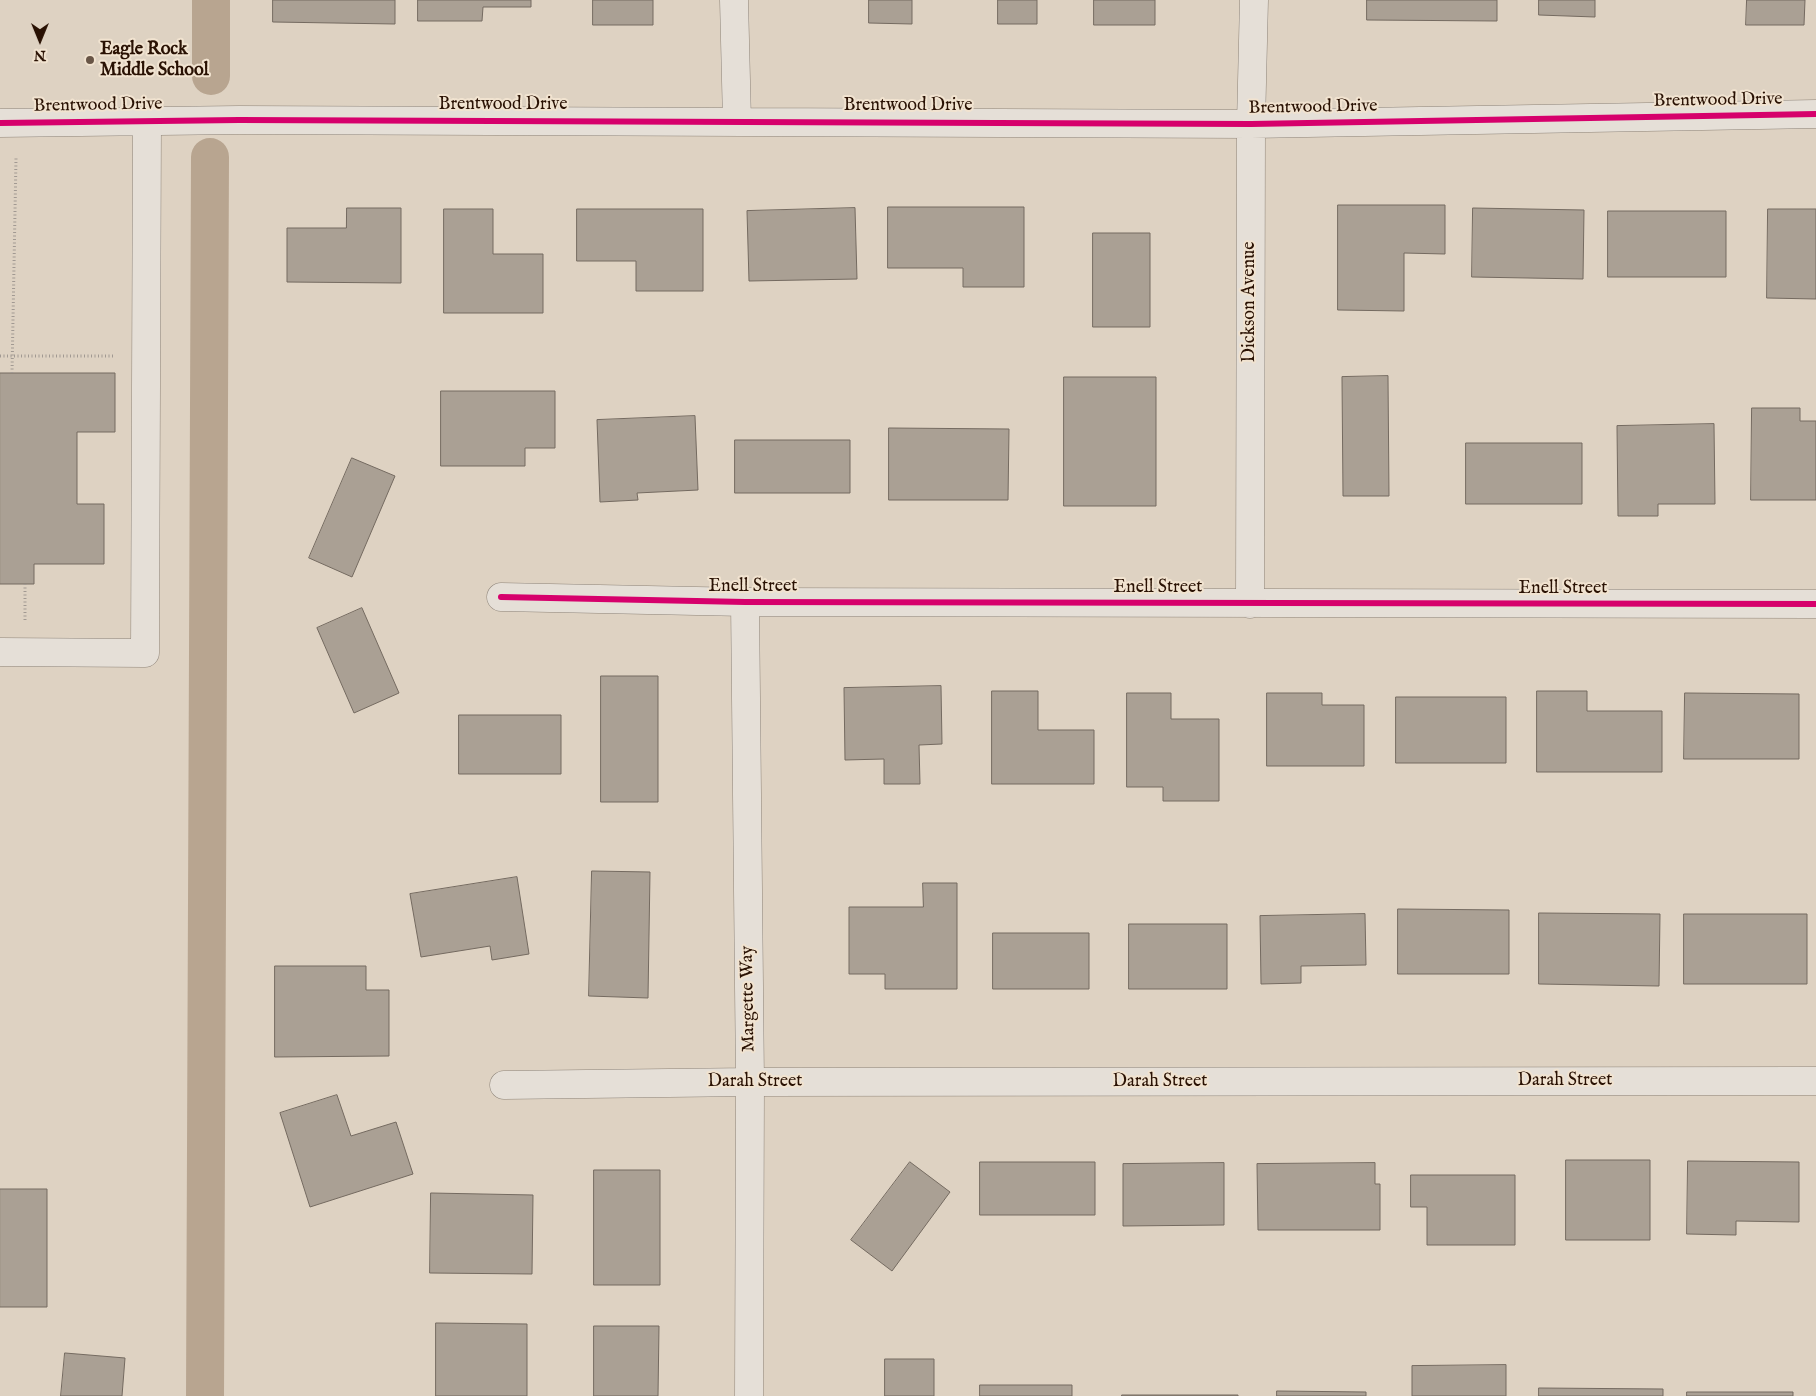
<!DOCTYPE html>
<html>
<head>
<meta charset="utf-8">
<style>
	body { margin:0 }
	#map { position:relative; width:1816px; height:1396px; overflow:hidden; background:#ded2c2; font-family:"IM FELL English",serif }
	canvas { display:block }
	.north { position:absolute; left:15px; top:15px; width:50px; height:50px; -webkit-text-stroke:4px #f1e3d0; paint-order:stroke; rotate:180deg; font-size:14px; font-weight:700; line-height:20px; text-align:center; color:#291103 }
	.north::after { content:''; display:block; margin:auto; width:18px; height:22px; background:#291103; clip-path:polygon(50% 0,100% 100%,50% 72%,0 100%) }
</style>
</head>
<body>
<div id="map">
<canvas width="1816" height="1396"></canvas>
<div class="north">N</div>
</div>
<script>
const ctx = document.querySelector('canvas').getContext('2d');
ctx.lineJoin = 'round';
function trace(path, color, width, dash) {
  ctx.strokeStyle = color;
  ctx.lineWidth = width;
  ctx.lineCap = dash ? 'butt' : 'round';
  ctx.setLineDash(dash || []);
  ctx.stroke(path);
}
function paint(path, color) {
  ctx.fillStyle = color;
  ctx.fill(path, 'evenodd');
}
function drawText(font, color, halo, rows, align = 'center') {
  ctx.font = font + ' "IM FELL English",serif';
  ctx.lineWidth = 4;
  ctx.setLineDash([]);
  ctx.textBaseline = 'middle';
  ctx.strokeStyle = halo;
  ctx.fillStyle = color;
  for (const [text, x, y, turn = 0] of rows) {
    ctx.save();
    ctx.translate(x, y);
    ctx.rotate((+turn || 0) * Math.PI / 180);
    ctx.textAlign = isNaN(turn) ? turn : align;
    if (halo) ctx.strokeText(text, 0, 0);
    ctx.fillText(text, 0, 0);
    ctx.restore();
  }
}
trace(new Path2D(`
	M211,76V0
	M205,1396L210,157`), '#b8a590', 38);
const building = new Path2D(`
	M273,0H395V24L273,22Z
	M418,0H531V7H483L482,21H418Z
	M593,0H653V25H593Z
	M869,0H912V24L869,23Z
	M998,0H1037V24H998Z
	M1094,0H1155V25H1094Z
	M1367,0H1497V21L1367,20Z
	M1539,0H1595V17L1539,15Z
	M1747,0H1805L1804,25H1746Z
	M1338,205H1445V254L1404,253V311L1338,310Z
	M888,207H1024V287H963V268H888Z
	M347,208H401V283L287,282V228H346Z
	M855,208L857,279L749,281L747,211Z
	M1473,208L1584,210L1583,279L1472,277Z
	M444,209H493V254H543V313H444Z
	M577,209H703V291H636V261H577Z
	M1768,209H1816V299L1767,298Z
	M1608,211H1726V277H1608Z
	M1093,233H1150V327H1093Z
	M0,373H115V432H77V504H104V564H34V584H0Z
	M1388,376L1389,496H1343L1342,377Z
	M1064,377H1156V506H1064Z
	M441,391H555V448H525V466H441Z
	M1752,408H1800V421H1816V500H1751Z
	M695,416L698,490L637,493L638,500L600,502L597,420Z
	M1714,424L1715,504H1658V516H1618L1617,426Z
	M889,428L1009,429L1008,500H889Z
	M735,440H850V493H735Z
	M1466,443H1582V504H1466Z
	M352,458L395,476L352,577L309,558Z
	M362,608L399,693L354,713L317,628Z
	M601,676H658V802H601Z
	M941,686L942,744L919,745L920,784H884V759L845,760L844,688Z
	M992,691H1038V730H1094V784H992Z
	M1537,691H1587V711H1662V772H1537Z
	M1127,693H1171V719H1219V801H1163V787H1127Z
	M1267,693H1322V705H1364V766H1267Z
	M1685,693L1799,694V759H1684Z
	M1396,697H1506V763H1396Z
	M459,715H561V774H459Z
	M592,871L650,872L648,998L589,996Z
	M517,877L529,954L492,960L490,946L421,957L410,894Z
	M923,883H957V989H885V974H849V907H923Z
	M1398,909L1509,910V974H1398Z
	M1539,913L1660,914L1659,986L1539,984Z
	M1365,914L1366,965L1301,966V983L1261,984L1260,916Z
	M1684,914H1807V984H1684Z
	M1129,924H1227V989H1129Z
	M993,933H1089V989H993Z
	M275,966H366V990H389V1056L275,1057Z
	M337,1095L351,1136L396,1122L413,1174L310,1207L280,1113Z
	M1566,1160H1650V1240H1566Z
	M1688,1161L1799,1162V1222L1736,1221V1235L1687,1234Z
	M910,1162L950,1192L892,1271L851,1240Z
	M980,1162H1095V1215H980Z
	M1224,1163V1225L1123,1226V1164Z
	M1375,1163V1184H1380V1230H1258L1257,1164Z
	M594,1170H660V1285H594Z
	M1411,1175H1515V1245H1427V1207H1411Z
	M0,1189H47V1307H0Z
	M431,1193L533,1195L532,1274L430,1273Z
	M436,1323L527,1324V1396H436Z
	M594,1326H659L658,1396H594Z
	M65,1353L125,1358L122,1396H61Z
	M885,1359H934V1396H885Z
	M1506,1365V1396H1412V1366Z
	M980,1385H1072V1396H980Z
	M1539,1388L1663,1389V1396H1539Z
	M1277,1391L1366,1392V1396H1277Z
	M1687,1392H1793V1396H1687Z
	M1122,1395H1238V1396H1122Z`);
paint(building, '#aaa094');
trace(building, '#746a60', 1);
const minor = new Path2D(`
	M734,0L737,121
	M0,123L239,120L1251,124L1816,114
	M501,597L745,602L1816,604
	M745,602L750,1082L749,1396
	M1250,604L1251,124L1254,0
	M0,652L145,653L147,121
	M504,1085L750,1082L1816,1081`);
trace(minor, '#8e8479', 29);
trace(new Path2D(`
	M0,356H114
	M12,373L16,158
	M25,584V620`), '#a19992', 3, [1, 2.5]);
trace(minor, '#e5dfd7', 28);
trace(new Path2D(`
	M0,123L239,120L1251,124L1816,114
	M501,597L745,602L1816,604`), '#d6006c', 6);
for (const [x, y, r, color] of [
	[90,60,5,"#685546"]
]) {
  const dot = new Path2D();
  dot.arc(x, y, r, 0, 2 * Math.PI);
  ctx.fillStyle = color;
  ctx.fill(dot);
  trace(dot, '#f1e3d0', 2);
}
drawText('bold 18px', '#291103', '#f1e3d0', [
	["Eagle Rock",100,50],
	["Middle School",100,71]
], 'left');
drawText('18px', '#291103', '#f1e3d0', [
	["Brentwood Drive",1718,101,-1],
	["Brentwood Drive",503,105],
	["Brentwood Drive",98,106,-1],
	["Brentwood Drive",908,106],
	["Brentwood Drive",1313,108,-1],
	["Dickson Avenue",1250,302,-90],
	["Enell Street",753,587],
	["Enell Street",1158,588],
	["Enell Street",1563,589],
	["Margette Way",749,999,-91],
	["Darah Street",1565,1081],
	["Darah Street",755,1082],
	["Darah Street",1160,1082]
]);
</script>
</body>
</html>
